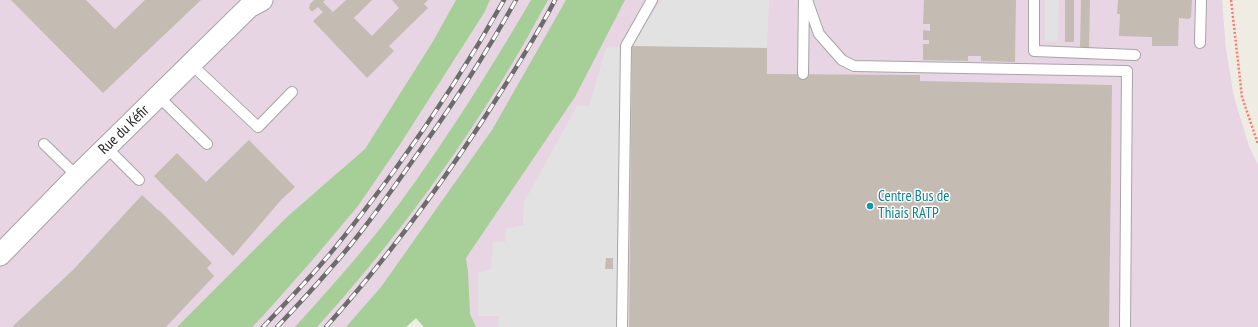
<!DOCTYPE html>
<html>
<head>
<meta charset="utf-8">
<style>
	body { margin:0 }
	canvas { display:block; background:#efece4 }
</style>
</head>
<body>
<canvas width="1258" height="327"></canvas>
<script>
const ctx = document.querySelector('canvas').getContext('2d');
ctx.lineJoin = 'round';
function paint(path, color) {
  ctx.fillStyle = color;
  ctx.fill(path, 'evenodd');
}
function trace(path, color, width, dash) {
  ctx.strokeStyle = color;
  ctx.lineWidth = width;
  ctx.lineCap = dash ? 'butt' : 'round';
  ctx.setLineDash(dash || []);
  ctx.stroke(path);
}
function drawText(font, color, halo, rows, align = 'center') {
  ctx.font = font + ' "PT Sans Narrow",sans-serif';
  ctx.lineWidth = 3;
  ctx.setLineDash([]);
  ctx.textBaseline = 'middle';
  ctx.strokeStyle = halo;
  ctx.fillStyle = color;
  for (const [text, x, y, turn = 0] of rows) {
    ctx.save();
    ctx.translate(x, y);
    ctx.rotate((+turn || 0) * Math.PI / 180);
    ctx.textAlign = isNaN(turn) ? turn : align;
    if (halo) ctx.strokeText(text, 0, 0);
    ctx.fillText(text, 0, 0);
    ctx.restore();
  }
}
paint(new Path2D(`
	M0,0H1222L1226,49L1234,97L1249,146L1258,165V327H424L416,318L406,327H0Z`), '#e8d5e4');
paint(new Path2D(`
	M456,0H490L484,13L399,146L358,206L309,264L262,317L252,327H177L288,216L365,149L432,43Z
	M531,0H548C536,21 525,43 512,64C456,157 391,246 317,327H295C331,287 367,247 399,204C447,139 490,70 531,0Z
	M566,0H625L575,97L466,258L468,272L470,314L476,327H424L416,318L406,327H346L381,287L492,130Z`), '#a6cf98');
paint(new Path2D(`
	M661,0H769L767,48L632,47L629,327H498L499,316H478V273L491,269L493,242H505L506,229L523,225L524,202L577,106H589L606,48L632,46Z
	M1045,0H1059L1058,41L1045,42Z`), '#e2e2e2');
paint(new Path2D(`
	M11,0H86L115,29L145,0H201L103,93Z
	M314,0H325L323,2L333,12L346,0H372L354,18L372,36L399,8L392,0H428L424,4L428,8L389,46L394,51L367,78L313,21L323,12L318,7L313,11H311L309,8L310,4Z
	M924,0H1016L1015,62L981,61V56H968V61L923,60V44H929V40H923V30L930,31V24H923Z
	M1065,0H1074V42H1065Z
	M1081,0H1090L1089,48H1080Z
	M1118,0H1192L1191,17L1189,19L1179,18L1178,46H1152V37L1119,36L1120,14H1117Z
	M632,46L767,48V74L920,75V81L1112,85L1109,327H629Z
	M249,140L295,187L281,200L233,256L154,176L177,153L206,182Z
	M142,195L159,211V210L212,263L207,268L214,276L166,327H12L73,270Z
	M606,258H613V269H605Z`), '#c4bbb3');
const service = new Path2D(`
	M807,0L819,34L842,60L854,66L1127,71L1125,327
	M1034,0V51L1135,55
	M1200,43L1201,0
	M191,64L258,127L292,92
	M803,74L804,0
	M158,96L207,144
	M44,144L77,176
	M106,147L139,180
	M622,327L626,46L652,0`);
const minor = new Path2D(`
	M0,255L77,176L249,7L262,0`);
trace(service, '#a5a5a5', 12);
trace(minor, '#a5a5a5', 23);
trace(new Path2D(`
	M1231,0L1242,97L1258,144`), '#fc7b68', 2.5, [2, 2]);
trace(service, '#fff', 10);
trace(minor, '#fff', 21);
const rail = new Path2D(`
	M263,327C283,306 304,284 323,262C348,233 371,202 394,171C434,116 471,59 504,0
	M277,327C295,308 313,289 330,269C358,238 382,204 406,170C446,115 483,59 516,0
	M326,327C384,262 436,192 483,120C508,81 534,41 555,0`);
trace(rail, '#6c6c6c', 4.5);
trace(rail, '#fff', 3, [9]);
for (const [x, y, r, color] of [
	[870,206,4,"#0f9aa8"]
]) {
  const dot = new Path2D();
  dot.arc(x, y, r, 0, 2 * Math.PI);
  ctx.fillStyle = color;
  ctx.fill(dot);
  trace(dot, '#fff', 1.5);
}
drawText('15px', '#1e1e1e', '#fff', [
	["Rue du Kéfir",124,130,-44]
]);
drawText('15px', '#0d838f', '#fff', [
	["Centre Bus de",878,197],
	["Thiais RATP",878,214]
], 'left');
</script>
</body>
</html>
